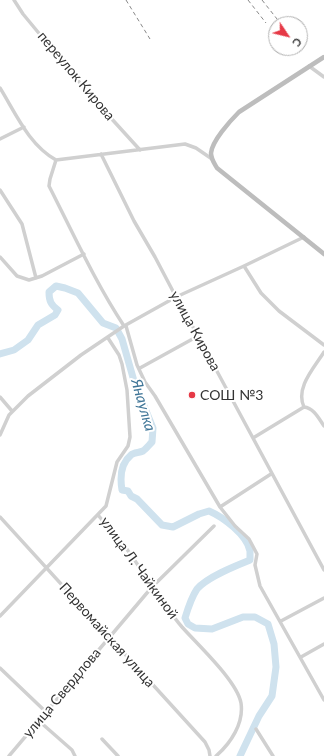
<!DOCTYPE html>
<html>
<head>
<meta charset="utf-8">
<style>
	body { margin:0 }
	#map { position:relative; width:324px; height:756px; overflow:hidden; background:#fff; font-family:Lato,sans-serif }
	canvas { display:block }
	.north { position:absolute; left:268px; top:16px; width:40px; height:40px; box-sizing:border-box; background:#fff; border:1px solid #adadad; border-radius:50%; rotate:125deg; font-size:11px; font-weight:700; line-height:16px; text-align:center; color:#333 }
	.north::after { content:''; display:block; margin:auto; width:14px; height:18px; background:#e63946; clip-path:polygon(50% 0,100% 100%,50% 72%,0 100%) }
</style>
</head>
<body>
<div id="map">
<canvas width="324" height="756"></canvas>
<div class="north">С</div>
</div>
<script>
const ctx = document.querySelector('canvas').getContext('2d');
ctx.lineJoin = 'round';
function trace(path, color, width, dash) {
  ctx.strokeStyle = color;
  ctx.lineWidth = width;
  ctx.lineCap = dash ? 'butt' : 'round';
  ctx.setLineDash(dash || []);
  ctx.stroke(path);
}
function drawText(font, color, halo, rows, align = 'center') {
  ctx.font = font + ' Lato,sans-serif';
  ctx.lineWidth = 4;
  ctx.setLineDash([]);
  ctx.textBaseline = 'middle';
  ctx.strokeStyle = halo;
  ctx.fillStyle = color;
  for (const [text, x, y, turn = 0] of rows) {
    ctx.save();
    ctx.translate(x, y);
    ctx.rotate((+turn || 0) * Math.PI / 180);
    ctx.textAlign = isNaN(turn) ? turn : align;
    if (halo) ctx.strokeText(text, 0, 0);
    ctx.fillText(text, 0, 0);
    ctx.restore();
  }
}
trace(new Path2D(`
	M0,354L14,350L28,340L38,325L55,315L58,310C51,305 49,301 49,292L56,286L65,288L78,293L103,323L116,328L122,339L134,381L153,428L152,442C149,445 146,449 143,451C139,453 134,452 131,455C120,464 120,478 122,490L128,491L131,496L137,499L162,525L173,527L199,514L209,511C223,517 247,535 250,551C250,554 250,557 250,560C235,566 207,577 197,589C191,598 188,608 185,618L188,624L195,628L212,629L243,617H255L268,624L274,644L276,667L272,696L259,716L240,756`), '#cfe2ee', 7);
trace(new Path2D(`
	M14,0L23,14L90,95L140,150
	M309,66L324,77
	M0,88C16,114 29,145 56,160L185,144L196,148L212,159
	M0,139L24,127
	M101,154L134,221L155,257L176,297L198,336L324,570
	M56,160L50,179L49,186C73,233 95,282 124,326
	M0,190L22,224L36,278
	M0,257L17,276L29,280L42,276L84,254
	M244,266L261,293L279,311L324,345
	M126,326L137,365L145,382L155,396L220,507L235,526L249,539L257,554L255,565L260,586L324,700
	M140,368L198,336
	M0,397L12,411
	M304,407C295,388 314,368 324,352
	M0,435L9,415L28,396L81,355L124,326L176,297L244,266L304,237
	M253,438L304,407C314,408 319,419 324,426
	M220,507L271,474
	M98,515C107,526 117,536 126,548C145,574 161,602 182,627C198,645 237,681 241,703C244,723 231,743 216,756
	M0,517L205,742L209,750L210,756
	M0,616L106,506L117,462L128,446L130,437L127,390L122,364L119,355L108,338
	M281,621L324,598
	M301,657L324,644
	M0,668L46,712
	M39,721L72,750L75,756
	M256,729L273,756
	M102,739L118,756
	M9,756L152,587L214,526`), '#d0d0d0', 3.5);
trace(new Path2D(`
	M324,57L239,112C230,121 212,141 211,153C211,159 214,163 217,168L324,254`), '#bdbdbd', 4.5);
trace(new Path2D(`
	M126,0L150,39
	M248,0L266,23
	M262,0L281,24`), '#888', 1, [4, 3]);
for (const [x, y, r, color] of [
	[192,395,4,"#e63946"]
]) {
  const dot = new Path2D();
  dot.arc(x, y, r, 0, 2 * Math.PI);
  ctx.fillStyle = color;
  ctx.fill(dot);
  trace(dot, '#fff', 1.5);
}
drawText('14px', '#333', '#fff', [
	["переулок Кирова",76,76,50],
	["улица Кирова",195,331,61],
	["улица Л. Чайкиной",139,568,54],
	["Первомайская улица",107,635,48],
	["улица Свердлова",62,693,-50]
]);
drawText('14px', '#333', '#fff', [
	["СОШ №3",200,395]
], 'left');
drawText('italic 15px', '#3f7597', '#fff', [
	["Янаулка",143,405,74]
]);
</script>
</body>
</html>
